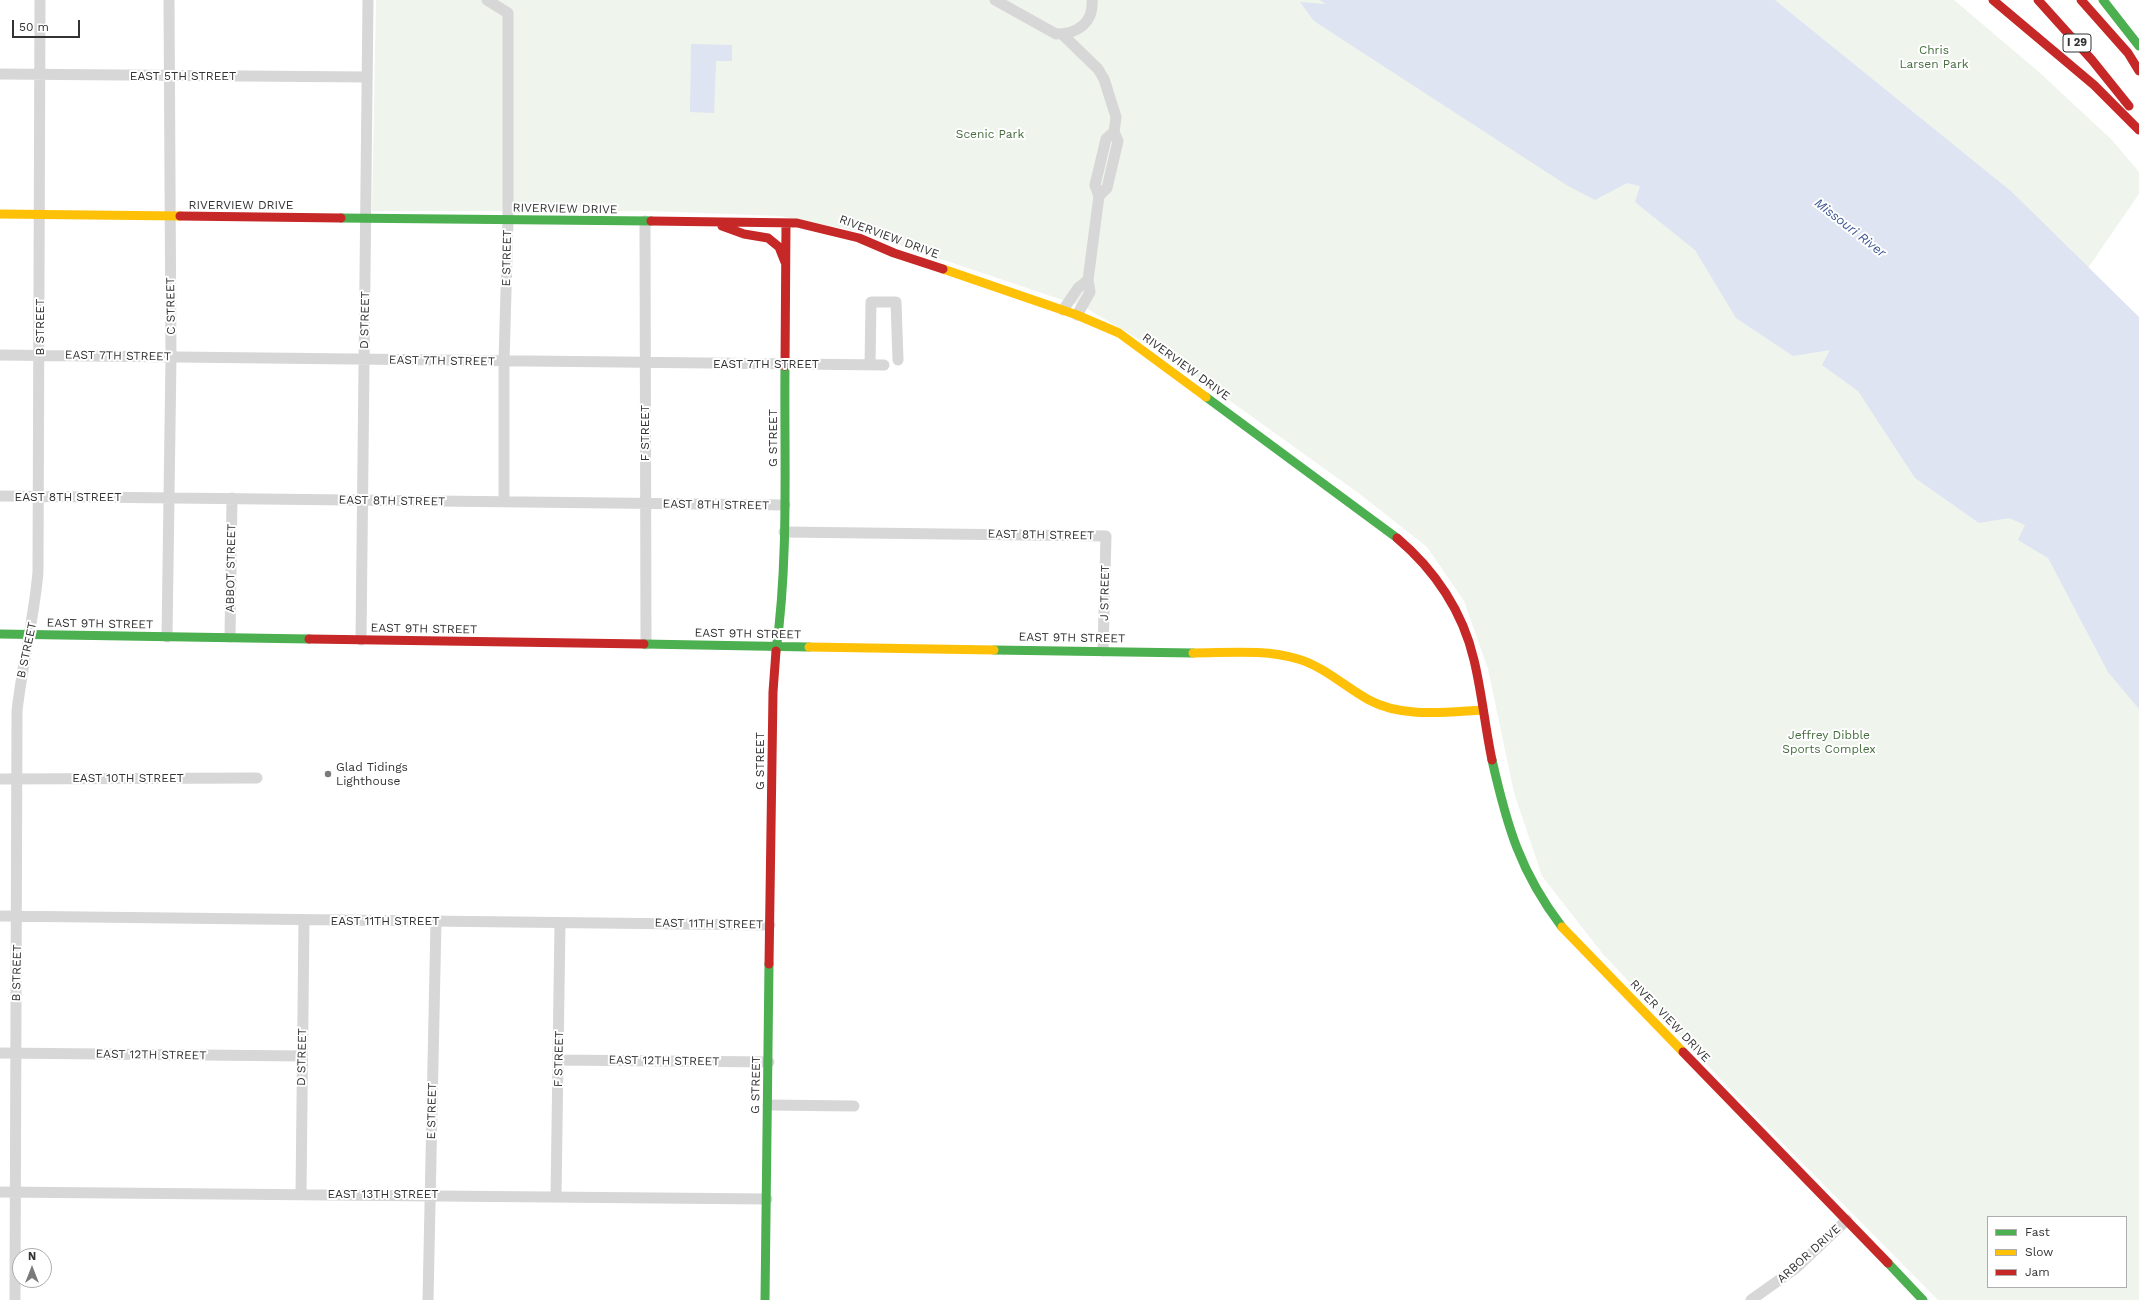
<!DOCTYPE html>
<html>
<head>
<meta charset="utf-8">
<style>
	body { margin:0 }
	#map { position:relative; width:2139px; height:1300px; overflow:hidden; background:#fff; font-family:"Work Sans",sans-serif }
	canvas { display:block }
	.legend { position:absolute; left:1987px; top:1216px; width:140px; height:72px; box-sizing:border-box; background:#fff; border:1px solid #adadad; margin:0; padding:5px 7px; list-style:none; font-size:12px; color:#333 }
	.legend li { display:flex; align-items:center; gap:8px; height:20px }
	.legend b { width:20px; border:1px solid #adadad }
	.north { position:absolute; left:12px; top:1248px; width:40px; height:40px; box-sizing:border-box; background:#fff; border:1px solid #adadad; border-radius:50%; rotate:0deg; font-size:11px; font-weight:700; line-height:16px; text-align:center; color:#333 }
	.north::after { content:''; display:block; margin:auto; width:14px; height:18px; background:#7a7a7a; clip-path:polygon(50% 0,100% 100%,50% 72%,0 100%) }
	.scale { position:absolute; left:12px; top:20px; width:68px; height:18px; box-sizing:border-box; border:2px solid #333; border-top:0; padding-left:5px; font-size:12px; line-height:14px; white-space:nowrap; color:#333; -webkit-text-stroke:3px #fff; paint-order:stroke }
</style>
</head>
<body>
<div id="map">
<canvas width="2139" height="1300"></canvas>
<ul class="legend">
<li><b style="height:5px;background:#4caf50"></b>Fast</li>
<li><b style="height:5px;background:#ffc107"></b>Slow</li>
<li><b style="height:5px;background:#c62828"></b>Jam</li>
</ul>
<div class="north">N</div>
<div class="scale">50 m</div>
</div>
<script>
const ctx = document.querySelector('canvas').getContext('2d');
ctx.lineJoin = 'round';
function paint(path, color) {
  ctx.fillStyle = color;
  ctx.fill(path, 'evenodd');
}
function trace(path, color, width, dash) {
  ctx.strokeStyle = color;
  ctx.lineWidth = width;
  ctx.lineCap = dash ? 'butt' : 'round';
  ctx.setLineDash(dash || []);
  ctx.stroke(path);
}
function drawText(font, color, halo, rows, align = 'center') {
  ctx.font = font + ' "Work Sans",sans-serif';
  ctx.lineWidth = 4;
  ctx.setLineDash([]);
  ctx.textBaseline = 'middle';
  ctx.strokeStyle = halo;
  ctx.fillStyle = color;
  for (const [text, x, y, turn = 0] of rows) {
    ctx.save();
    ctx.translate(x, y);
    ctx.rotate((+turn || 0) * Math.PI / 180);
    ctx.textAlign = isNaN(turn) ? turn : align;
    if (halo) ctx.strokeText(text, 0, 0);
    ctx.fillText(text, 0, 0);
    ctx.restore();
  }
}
paint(new Path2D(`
	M376,0H1378L1694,209L2139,629V1300H1938L1739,1099L1602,953L1542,876L1514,793L1488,669L1464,601L1427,547L1361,495L1173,360L1086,308L861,232L780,216L649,211H372ZM1988,1217H2126V1287H1988Z
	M1775,0H1954L2039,72L2112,140L2139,172V194L2088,268L2011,191Z`), '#eff4ed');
paint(new Path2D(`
	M1320,0H1775L2011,191L2139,317V709L2108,672L2048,558L2018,540L2025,525L2009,518L1979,523L1915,478L1858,391L1822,365L1830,350L1793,356L1736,318L1695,250L1635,202L1640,186L1627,183L1595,200L1568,186L1314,21L1300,2L1326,4Z
	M691,44L732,45V61H716L714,113L690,112Z`), '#dee4f2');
trace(new Path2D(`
	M487,0L508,13V220L504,362V502
	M995,0L1056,34C1077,34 1094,23 1092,0
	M1062,34L1098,69L1104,79L1116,117L1114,132L1118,141L1107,188L1099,196
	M0,74L366,77
	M645,221L646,644
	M1063,310L1078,288L1088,280
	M1077,315L1090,292L1088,280L1099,196L1095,185L1106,139L1114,132
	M0,355L884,365
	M870,365L871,302H896L898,360
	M0,496L785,505
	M784,532L1106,536L1103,651
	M167,637L171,357L169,0
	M230,637L232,498
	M361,640L368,0
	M0,779L257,778
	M0,916L770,925
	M0,1053L302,1056
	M559,1060L769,1062
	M768,1105L854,1106
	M0,1192L767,1199
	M301,1194L304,920
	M556,1196L560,923
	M15,1300L17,711C22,665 34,619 38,572L40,0
	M428,1300L436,921
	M1751,1300L1796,1268L1847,1220`), '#d7d7d7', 11);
trace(new Path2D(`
	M2103,0L2139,46
	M341,218L651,221
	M1206,397L1397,538
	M0,634L309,639
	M644,644L809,647
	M994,650L1193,653
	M776,651C789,557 784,461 785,366
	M1492,760C1507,826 1520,872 1562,927
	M1888,1263L1923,1300
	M765,1300L769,964`), '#4caf50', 9);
trace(new Path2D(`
	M0,214L180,216
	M943,269L1077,315L1119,333L1206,397
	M809,647L994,650
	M1193,653C1227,653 1265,649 1298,659C1325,667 1345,687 1369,700C1402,718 1445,712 1482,710
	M1562,927L1683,1052`), '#ffc107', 9);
trace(new Path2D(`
	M1993,0L2094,85L2139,130
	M2038,0L2092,60L2129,106
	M2081,0L2128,53L2139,71
	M180,216L341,218
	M651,221L797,223L859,238L894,253L943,269
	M722,226L744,234L768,238L779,247L785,262
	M785,366L786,223
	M1397,538C1435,570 1463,612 1474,660C1482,693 1485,727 1492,760
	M309,639L644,644
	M769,964L773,692L776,651
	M1683,1052L1888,1263`), '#c62828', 9);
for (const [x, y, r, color] of [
	[328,774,4,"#7a7a7a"]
]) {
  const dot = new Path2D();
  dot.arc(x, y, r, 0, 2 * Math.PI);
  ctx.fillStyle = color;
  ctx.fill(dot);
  trace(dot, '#fff', 1.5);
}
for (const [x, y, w] of [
	[2077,43,28]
]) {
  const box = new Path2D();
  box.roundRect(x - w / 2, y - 9, w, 18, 3);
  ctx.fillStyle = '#fff';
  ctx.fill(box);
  trace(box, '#333', 1);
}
drawText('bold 11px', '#333', null, [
	["I 29",2077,43]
]);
drawText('12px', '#486e40', '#fff', [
	["Chris",1934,50],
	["Larsen Park",1934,64],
	["Scenic Park",990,134],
	["Jeffrey Dibble",1829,735],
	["Sports Complex",1829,749]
]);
drawText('12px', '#333', '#fff', [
	["EAST 5TH STREET",183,76],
	["RIVERVIEW DRIVE",241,205],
	["RIVERVIEW DRIVE",565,209,1],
	["RIVERVIEW DRIVE",889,237,20],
	["E STREET",507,258,-89],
	["C STREET",171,306,-91],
	["D STREET",365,320,-89],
	["B STREET",40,327,-90],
	["EAST 7TH STREET",118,356,1],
	["EAST 7TH STREET",442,361,1],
	["EAST 7TH STREET",766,364],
	["RIVERVIEW DRIVE",1186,367,36],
	["F STREET",645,433,-90],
	["G STREET",773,438,-90],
	["EAST 8TH STREET",68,497],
	["EAST 8TH STREET",392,501,1],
	["EAST 8TH STREET",716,505,1],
	["EAST 8TH STREET",1041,535,1],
	["ABBOT STREET",231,568,-89],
	["J STREET",1105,593,-89],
	["EAST 9TH STREET",100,624,1],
	["EAST 9TH STREET",424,629,1],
	["EAST 9TH STREET",748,634,1],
	["EAST 9TH STREET",1072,638,1],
	["B STREET",27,650,-78],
	["G STREET",760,761,-90],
	["EAST 10TH STREET",128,778],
	["EAST 11TH STREET",385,921],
	["EAST 11TH STREET",709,924,1],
	["B STREET",17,973,-89],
	["RIVER VIEW DRIVE",1670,1021,46],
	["EAST 12TH STREET",151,1055,1],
	["D STREET",302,1057,-89],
	["F STREET",559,1059,-89],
	["EAST 12TH STREET",664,1061,1],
	["G STREET",756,1085,-89],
	["E STREET",432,1111,-89],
	["EAST 13TH STREET",383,1194],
	["ARBOR DRIVE",1809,1254,-42]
]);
drawText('12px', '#333', '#fff', [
	["Glad Tidings",336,767],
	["Lighthouse",336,781]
], 'left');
drawText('italic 13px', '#415b94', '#fff', [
	["Missouri River",1850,228,38]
]);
</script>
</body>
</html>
